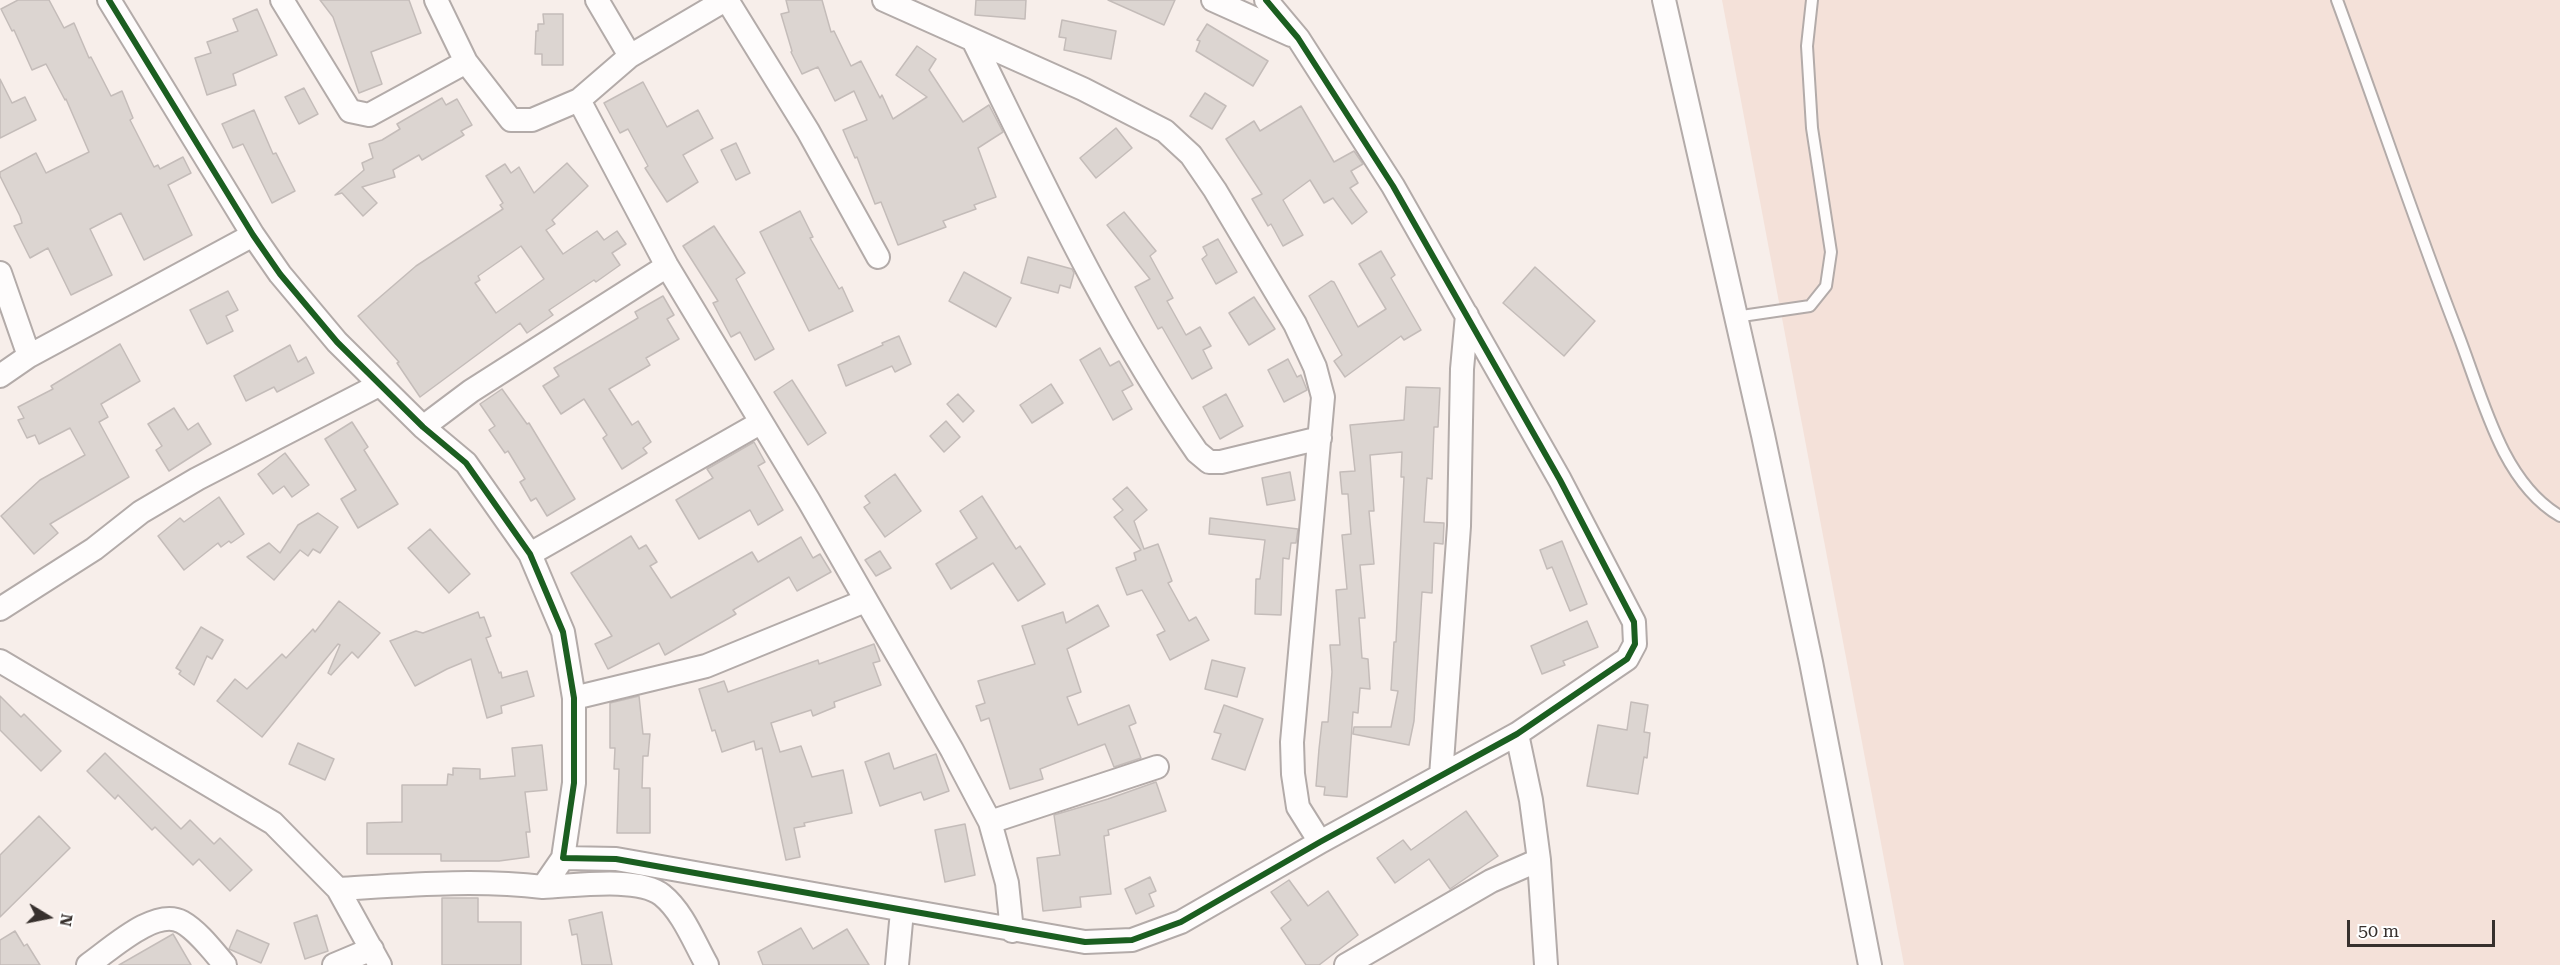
<!DOCTYPE html>
<html>
<head>
<meta charset="utf-8">
<style>
	body { margin:0 }
	#map { position:relative; width:2560px; height:965px; overflow:hidden; background:#f7eeea; font-family:"Roboto Serif",serif }
	canvas { display:block }
	.north { position:absolute; left:18px; top:887px; width:60px; height:60px; -webkit-text-stroke:4px #fff; paint-order:stroke; rotate:100deg; font-size:16px; font-weight:700; line-height:24px; text-align:center; color:#37302d }
	.north::after { content:''; display:block; margin:auto; width:21px; height:27px; background:#37302d; clip-path:polygon(50% 0,100% 100%,50% 72%,0 100%) }
	.scale { position:absolute; left:2347px; top:920px; width:148px; height:27px; box-sizing:border-box; border:3px solid #37302d; border-top:0; padding-left:8px; font-size:18px; line-height:21px; white-space:nowrap; color:#37302d; -webkit-text-stroke:4px #fff; paint-order:stroke }
</style>
</head>
<body>
<div id="map">
<canvas width="2560" height="965"></canvas>
<div class="north">N</div>
<div class="scale">50 m</div>
</div>
<script>
const ctx = document.querySelector('canvas').getContext('2d');
ctx.lineJoin = 'round';
function paint(path, color) {
  ctx.fillStyle = color;
  ctx.fill(path, 'evenodd');
}
function trace(path, color, width, dash) {
  ctx.strokeStyle = color;
  ctx.lineWidth = width;
  ctx.lineCap = dash ? 'butt' : 'round';
  ctx.setLineDash(dash || []);
  ctx.stroke(path);
}
paint(new Path2D(`
	M1722,0H2560V965H1904Z`), '#f4e1d9');
const building = new Path2D(`
	M18,0H49L64,28L74,23L89,58L91,57L111,96L122,91L133,118L130,120L154,167L158,165L160,169L183,157L191,173L168,185L192,235L144,260L121,213L90,229L112,275L71,295L48,248L30,258L14,226L22,223L20,216L0,176V172L36,153L46,173L89,152L66,99L65,100L46,64L32,70L14,30L12,31L1,9Z
	M320,0H409L421,33L371,52L382,84L359,93L333,17Z
	M786,0H822L831,32L834,31L851,66L861,61L880,98L882,95L893,119L927,97L896,75L917,46L936,59L929,70L963,122L989,105L1003,132L978,148L996,197L974,205L976,209L943,221L946,227L898,245L881,202L875,204L857,157L855,158L843,130L867,120L854,91L835,101L818,67L802,74L791,52L792,51L781,14L789,12Z
	M976,0H1026L1025,19L975,15Z
	M1108,0H1175L1164,25Z
	M257,9L277,55L233,74L236,85L207,95L195,58L211,53L207,42L238,31L233,19Z
	M543,14H563V65H542V54H535L536,31H538V24H544Z
	M1062,20L1116,31L1111,59L1064,50L1066,38L1059,37Z
	M1207,24L1268,61L1253,86L1196,51L1200,41L1197,40Z
	M0,79L12,103L25,97L36,120L0,138Z
	M643,82L667,127L698,110L713,138L683,155L698,182L667,202L645,168L648,166L628,129L620,133L604,103Z
	M304,88L318,114L299,124L285,97Z
	M1205,93L1226,106L1212,129L1190,116Z
	M442,98L446,105L457,99L472,125L461,131L464,135L422,160L419,155L393,170L395,177L362,187L377,203L363,216L342,193L335,195L364,170L362,163L373,158L369,144L382,140L400,129L397,124Z
	M1301,106L1334,162L1354,151L1363,164L1351,171L1358,183L1350,188L1367,212L1352,224L1333,198L1324,203L1310,180L1283,200L1303,235L1283,246L1271,224L1268,226L1252,199L1262,194L1226,139L1254,121L1260,131Z
	M254,110L273,154L276,153L295,191L272,203L243,144L233,148L222,124Z
	M1116,128L1132,148L1096,178L1080,158Z
	M736,143L750,173L736,180L721,150Z
	M567,163L588,186L552,220L555,224L546,230L563,254L597,231L604,240L617,231L626,244L612,253L620,265L596,282L594,280L549,310L553,315L527,333L520,323L420,397L397,363L399,362L358,316L416,266L503,209L500,205L503,203L486,176L505,164L511,173L519,167L534,193ZM521,246L544,279L496,313L475,283L480,280L478,276Z
	M800,211L813,237L810,238L839,289L842,287L853,311L809,331L760,232Z
	M1124,212L1156,251L1150,256L1173,298L1167,301L1186,335L1200,327L1211,346L1203,350L1212,368L1192,379L1162,327L1158,329L1135,287L1150,279L1107,225Z
	M714,226L745,273L736,279L774,349L755,360L740,332L731,337L713,303L718,301L683,246Z
	M1218,239L1237,272L1216,284L1202,259L1207,255L1203,247Z
	M1381,251L1395,275L1391,278L1421,330L1404,340L1401,336L1345,377L1334,361L1342,355L1309,296L1331,281L1334,282L1358,327L1386,309L1359,264Z
	M1028,257L1072,269L1074,273L1070,288L1060,285L1058,293L1021,283Z
	M1535,267L1595,321L1564,356L1503,303Z
	M964,272L1011,298L996,327L949,301Z
	M228,291L238,310L226,316L233,331L207,344L190,310Z
	M663,296L674,315L667,319L679,339L646,358L650,365L609,389L632,425L638,421L651,442L643,448L647,453L622,469L603,438L607,435L584,399L561,414L543,386L559,376L554,368L638,318L635,312Z
	M1254,297L1275,329L1249,345L1229,313Z
	M899,336L911,364L895,372L892,366L846,386L838,365L883,345L882,343Z
	M120,344L140,381L101,404L108,417L99,422L129,477L50,524L58,533L34,554L1,516L40,480L85,455L70,428L39,444L35,435L27,438L18,420L24,418L18,407L53,389L51,386Z
	M290,345L298,362L306,357L314,373L277,392L274,387L246,401L234,376Z
	M1100,348L1110,366L1119,361L1133,385L1122,391L1132,409L1113,420L1080,360Z
	M1288,359L1297,377L1301,375L1307,390L1284,402L1268,370Z
	M792,380L826,433L808,445L774,392Z
	M1051,384L1063,403L1032,423L1020,405Z
	M1406,387L1440,388L1438,427H1434L1432,479L1427,478L1424,522L1444,523L1443,544L1434,543L1432,593L1422,592L1414,721L1409,745L1353,734L1354,727H1391L1398,691L1391,690L1394,642H1396L1404,477H1401L1402,452L1370,455L1374,511H1369L1374,564L1360,565L1365,618H1359L1362,658L1368,659L1370,689L1360,688L1358,713L1353,712L1347,797L1324,795L1325,787L1316,786L1319,749L1322,722H1328L1332,672L1330,645H1340L1336,590L1347,589L1342,535L1351,534L1348,494H1342L1340,472L1355,471L1350,425L1404,420Z
	M502,389L527,424L529,423L575,499L547,516L536,498L531,501L520,482L525,479L508,451L505,453L489,430L495,426L480,404Z
	M958,394L974,411L963,422L947,404Z
	M1226,394L1243,426L1220,439L1203,407Z
	M174,408L188,430L198,423L211,444L169,471L156,450L162,446L148,424Z
	M946,421L960,437L944,452L930,436Z
	M352,422L368,447L364,450L398,504L358,528L341,499L356,490L325,439Z
	M754,442L765,462L758,466L783,510L758,525L750,510L699,539L676,500L713,478L707,469Z
	M285,453L309,485L292,497L284,486L273,494L258,474Z
	M1290,472L1295,500L1267,505L1262,478Z
	M895,474L921,511L885,537L864,507L870,503L865,496Z
	M1127,487L1147,510L1134,521L1144,549L1158,544L1172,581L1168,583L1189,621L1196,617L1209,640L1170,660L1157,635L1165,631L1142,590L1127,595L1116,568L1136,560L1134,553L1141,550L1114,517L1123,510L1113,499Z
	M982,496L1016,549L1020,546L1045,584L1018,601L993,563L951,589L936,564L977,538L960,511Z
	M219,497L244,534L231,543L229,541L221,547L218,543L184,570L158,536L180,518L184,522Z
	M318,513L338,527L320,553L313,549L308,556L300,550L274,580L247,557L269,543L280,553L298,525Z
	M1210,518L1298,529L1296,543H1291L1289,559L1283,558L1281,615L1255,614L1256,579H1260L1265,540L1209,534Z
	M430,529L470,574L449,593L408,548Z
	M631,536L639,549L646,545L657,562L650,566L671,598L752,552L758,562L801,537L813,558L820,554L831,572L797,591L789,577L733,610L736,614L665,655L659,643L608,669L595,644L612,636L571,573Z
	M1562,541L1587,604L1570,611L1552,567L1547,569L1540,550Z
	M880,551L891,568L876,576L865,560Z
	M339,601L380,633L358,658L352,652L331,675L328,673L340,645L338,644L262,737L217,701L235,679L247,689L282,654L286,658L313,629L315,632Z
	M1098,605L1109,626L1067,649L1081,692L1067,697L1078,725L1129,705L1136,723L1129,726L1141,758L1114,767L1105,744L1040,769L1043,779L1010,789L989,718L981,721L976,706L985,703L978,681L1035,664L1022,626L1063,612L1066,623Z
	M478,612L480,618L484,617L491,636L486,638L499,673L501,672L502,678L527,671L534,696L501,706L502,713L487,718L471,659L447,669L415,686L390,641L416,631L423,633Z
	M1587,621L1598,647L1563,661L1565,665L1542,674L1531,646Z
	M201,627L223,640L212,659L207,656L194,685L179,674L181,671L176,668Z
	M874,644L880,661L873,663L881,685L834,702L835,707L813,716L811,710L771,723L780,752L801,746L812,777L843,770L852,813L804,823L805,826L794,828L800,857L786,860L762,748L756,750L754,741L722,752L715,730L712,731L699,689L724,681L728,692L818,660L819,664Z
	M1212,660L1245,668L1237,697L1205,689Z
	M0,696L21,717L24,714L61,751L41,771L0,730Z
	M639,696L643,734H650L648,756H643L642,788H650V833H617L619,769H614L615,748H610V703Z
	M1631,702L1648,705L1644,732L1650,733L1647,758L1644,757L1638,794L1587,786L1598,725L1627,730Z
	M1224,705L1263,719L1245,770L1212,759L1221,734L1214,732Z
	M298,743L334,759L325,780L289,764Z
	M542,745L547,790L525,792L530,832H526L529,857L499,861H441V854H367V823L402,822V785H447L448,774L453,775V768L480,769V779L515,776L512,748Z
	M105,753L181,829L190,820L214,844L220,838L252,870L230,891L199,859L193,865L155,827L152,830L118,795L115,799L87,771Z
	M889,753L894,769L936,754L949,791L924,800L921,792L880,806L865,762Z
	M1156,782L1166,811L1108,830L1109,835L1104,836L1111,894L1080,897L1081,907L1043,911L1037,858L1060,855L1054,815L1108,799Z
	M1466,811L1498,856L1450,889L1429,859L1395,883L1377,858L1403,840L1411,850Z
	M39,816L70,848L0,917V855Z
	M965,824L975,875L945,882L935,830Z
	M1150,877L1156,891L1149,894L1154,906L1136,914L1125,889Z
	M1289,880L1308,906L1328,891L1358,935L1319,965H1306L1281,928L1291,920L1271,892Z
	M442,898H478V922H521V965H442Z
	M602,912L612,965H582L577,934L572,935L569,920Z
	M317,915L328,951L305,959L294,923Z
	M801,928L813,949L847,929L869,965H763L758,952Z
	M237,930L269,944L261,963L229,949Z
	M15,931L24,946L27,944L40,965H0V940Z
	M173,934L191,965H119Z`);
paint(building, '#dcd5d1');
trace(building, '#c4bcb9', 1.5);
const lane = new Path2D(`
	M2337,0C2378,111 2415,223 2458,334C2473,373 2485,415 2504,452C2517,477 2536,502 2560,516
	M1735,317L1810,306L1826,286L1831,252L1812,128L1807,46L1812,0`);
const street = new Path2D(`
	M109,0L253,235L280,274L337,342L423,427L466,463L530,554L563,632L574,698V783L563,858L616,859L1085,942L1132,940L1181,922L1320,842L1517,734L1627,659L1635,644L1634,622L1560,480L1393,186L1298,38L1266,0
	M282,0L350,111L369,115L466,62
	M436,0L466,62L511,120H532L579,100L630,56L725,0
	M597,0L630,56
	M727,0L808,131L878,257
	M884,0L1083,89L1165,131L1191,155L1215,190L1295,324L1315,367L1323,397L1292,742L1293,774L1298,807L1320,842
	M1213,0L1291,35
	M1664,0L1763,435L1811,662L1870,965
	M973,40C1042,180 1108,324 1197,452L1209,462H1221L1320,438
	M579,100L667,266L809,501L952,750L990,822L1007,883L1012,931
	M0,273L29,356
	M0,376L29,356L253,235
	M423,427L471,391L667,266
	M530,554L760,423
	M0,609L94,549L141,512L197,479L379,385
	M0,661L273,823L338,889L380,965
	M574,698L706,666L865,601
	M1517,734L1531,800L1539,860L1546,965
	M1441,776L1459,526L1462,369L1467,315
	M990,822L1157,767
	M543,887C573,886 638,876 662,895C683,912 694,942 707,965
	M338,889C406,885 475,879 543,887L563,858
	M88,965C110,950 155,907 182,922C198,931 213,951 225,965
	M334,965L372,949
	M897,965L902,911
	M1346,965L1491,881L1539,860`);
trace(lane, '#b3aba9', 14);
trace(street, '#b3aba9', 26);
trace(lane, '#fefcfc', 10);
trace(street, '#fefcfc', 22);
trace(new Path2D(`
	M109,0L253,235L280,274L337,342L423,427L466,463L530,554L563,632L574,698V783L563,858L616,859L1085,942L1132,940L1181,922L1320,842L1517,734L1627,659L1635,644L1634,622L1560,480L1393,186L1298,38L1266,0`), '#1b5e20', 6);
</script>
</body>
</html>
